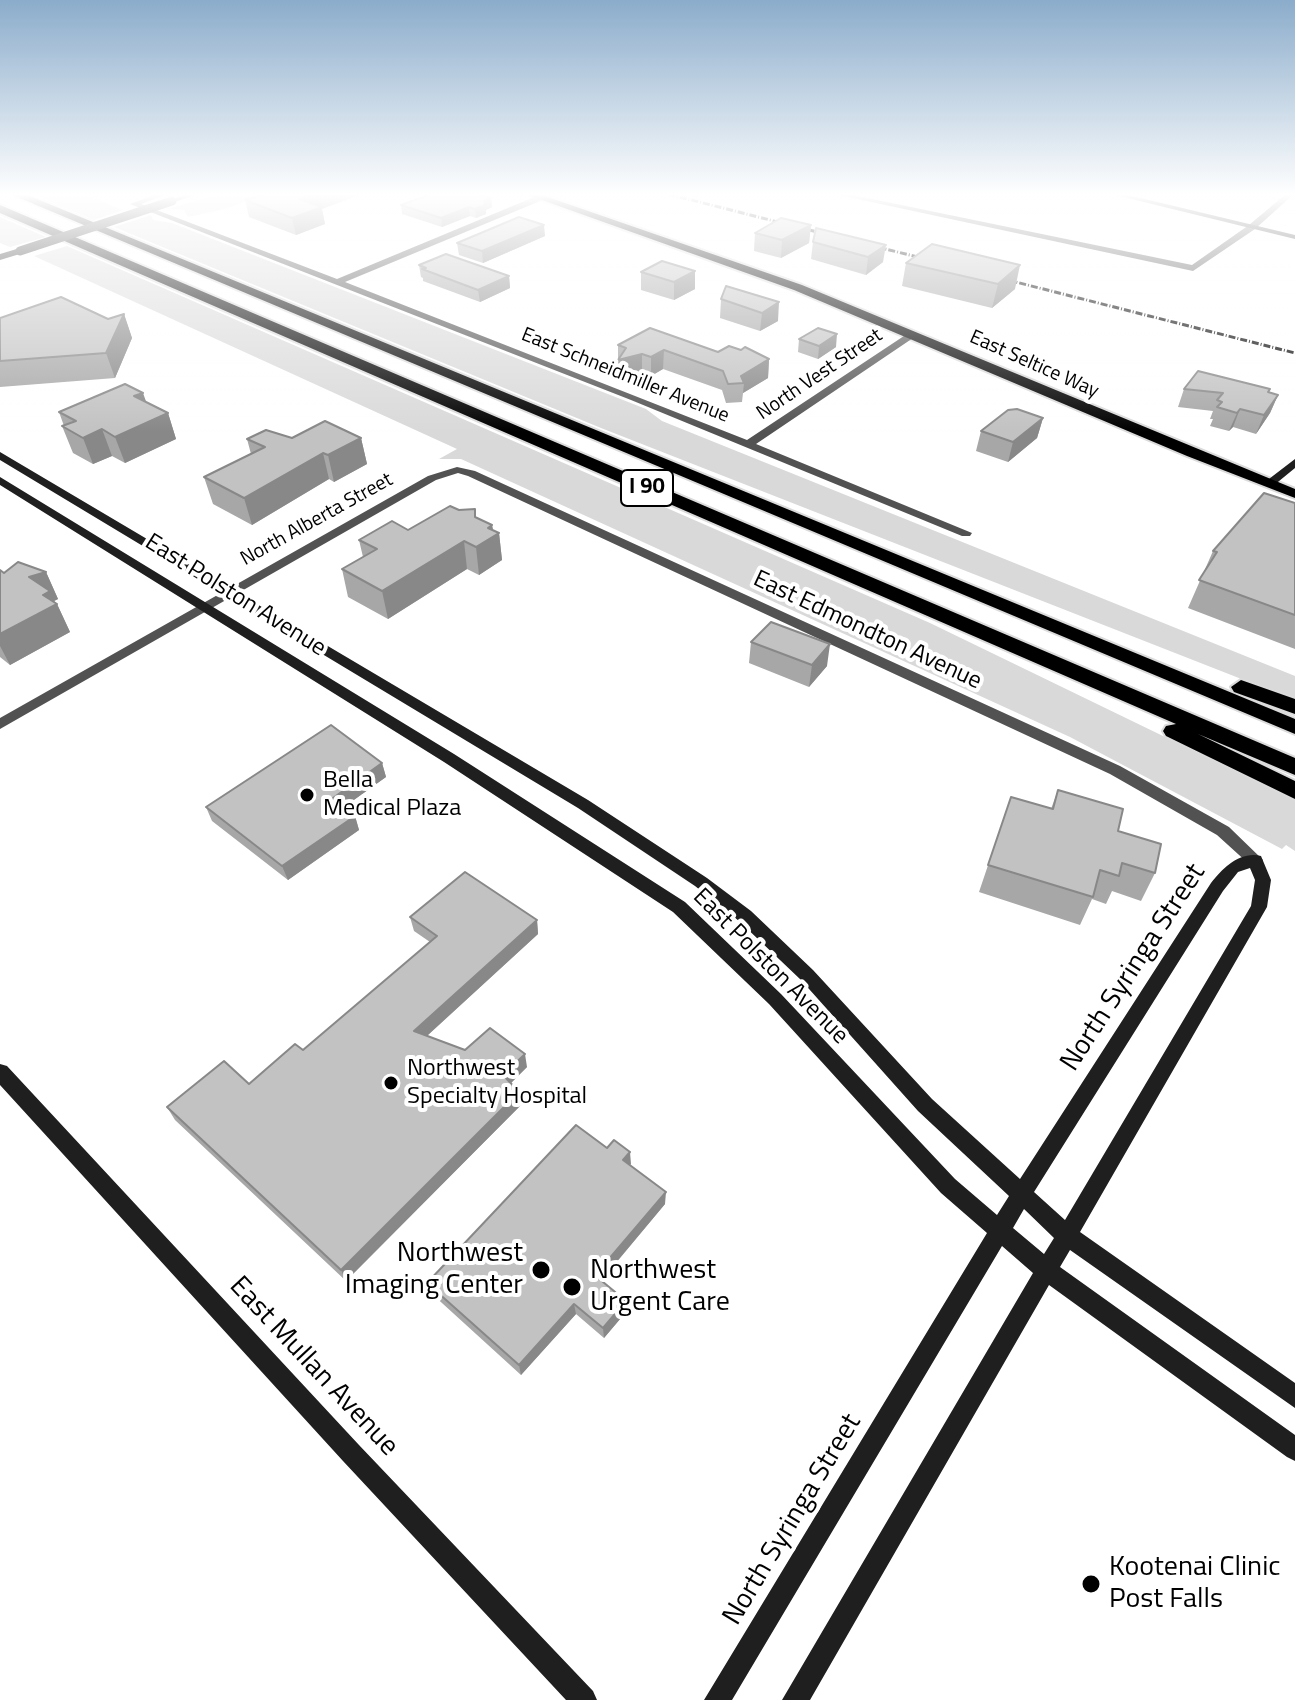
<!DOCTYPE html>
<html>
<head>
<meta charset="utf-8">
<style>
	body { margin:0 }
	canvas { display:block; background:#fff }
</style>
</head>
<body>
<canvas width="1295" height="1700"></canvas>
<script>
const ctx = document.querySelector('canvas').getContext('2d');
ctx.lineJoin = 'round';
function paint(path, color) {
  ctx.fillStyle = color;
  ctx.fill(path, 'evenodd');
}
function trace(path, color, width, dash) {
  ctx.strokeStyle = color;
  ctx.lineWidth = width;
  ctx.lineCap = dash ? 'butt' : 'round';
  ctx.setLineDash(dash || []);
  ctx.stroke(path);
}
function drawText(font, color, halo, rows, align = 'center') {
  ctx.font = font + ' "Titillium Web",sans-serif';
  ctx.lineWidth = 8;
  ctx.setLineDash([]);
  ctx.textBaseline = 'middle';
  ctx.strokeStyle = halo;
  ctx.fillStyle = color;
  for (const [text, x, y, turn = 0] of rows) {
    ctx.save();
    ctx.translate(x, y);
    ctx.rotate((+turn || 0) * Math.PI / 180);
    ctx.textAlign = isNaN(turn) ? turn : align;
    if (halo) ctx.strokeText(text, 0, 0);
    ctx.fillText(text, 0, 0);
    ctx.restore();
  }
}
paint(new Path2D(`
	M32,194H83L123,210L94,220Z
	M218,194H268L221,210L188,217L184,210L168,209Z
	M151,215L153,220L172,223L646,409L662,421L1295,676V700L601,428L114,227Z
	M0,217L46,237L10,247L0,243Z
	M67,246L930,623L1295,800V851L1286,845L1282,849L1070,737L461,459H439L457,449L34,256Z`), '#d9d9d9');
const primary = new Path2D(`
	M525,194H539L802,285L1295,489V498L1187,456L794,290Z`);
const highway = new Path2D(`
	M10,194H25L1295,719V734Z
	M0,205L1295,758V775L1198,734L1295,781V799L1166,736L1163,731L1166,726L1176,724L0,213Z
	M1241,680L1295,699V714L1234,692L1231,687Z`);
trace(primary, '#dbdbdb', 4);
trace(highway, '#dbdbdb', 4);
paint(new Path2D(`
	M157,194H168L141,204L337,279L539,195H545V199L345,282L747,440L910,332H916V336L756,444L972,533L970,536H962L631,400L130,204Z
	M834,194H848L1192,265L1249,225L1286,194H1294L1255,229L1193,271Z
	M457,467L475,471L1120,766L1229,827L1263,860L1261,864H1249L1217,835L1110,774L468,476L458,473L436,480L0,729V718L428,476Z`), '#525252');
paint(new Path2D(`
	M187,194H198L172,203L168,201Z
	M1111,194H1124L1295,235V239Z
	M20,248L24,251L23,253L0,260V254Z
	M0,452L588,800L707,878L751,911L813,970L932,1099L1020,1179L1211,883C1223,868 1240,851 1261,856L1271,880L1267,907L1080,1232L1295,1383V1408L1070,1250L1060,1267L1295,1435V1461L1287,1457L1049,1285L810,1700H782L1033,1273L1002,1246L732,1700H704L987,1233L941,1193L769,1004L673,912L444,762L0,485V477L454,754L685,902L781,994L955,1179L997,1215L1009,1196L918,1111L801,980L739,921L695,886L578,808L0,460ZM1250,868L1255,880L1251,906L1065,1220L1034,1192L1223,891L1238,872ZM1024,1209L1054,1238L1044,1254L1013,1228Z
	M1295,459V468L1273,486H1265V482Z
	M0,1064L7,1066L359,1445L593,1691L597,1700H566L343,1461L0,1085Z`), '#1f1f1f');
paint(primary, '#000');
paint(highway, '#000');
trace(new Path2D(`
	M668,194L837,237
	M865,244L934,261
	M996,277L1295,353`), '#000', 3, [7, 2, 1, 2]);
trace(new Path2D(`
	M20,251L172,201`), '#1f1f1f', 9);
paint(new Path2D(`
	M491,198L492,207L486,210V214L476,218L470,216L442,227L402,214L401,205Z
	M245,200L322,209L325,224L296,235L249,217Z
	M811,225L809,243L781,258L754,251L755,233Z
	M816,228L883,262L866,275L811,259L813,242Z
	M545,236L483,263L459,255L457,243Z
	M932,244L1015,289L992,308L902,286L906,263Z
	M419,265L509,276L510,288L480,302L423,281V278L421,277Z
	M641,272L695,289L674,300L641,290Z
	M726,286L778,321L760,331L720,318L721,299Z
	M124,314L132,338L115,378L0,387V318L108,319Z
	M799,339L836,347L818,359L798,352Z
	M618,345L769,359L768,378L743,393L742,402L726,403L722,390L663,369L651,376L642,373L618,379Z
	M1184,389H1270L1269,392L1278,395L1270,413L1256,434L1233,427L1229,431L1210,426L1213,419H1210L1213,411L1178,407Z
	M146,402L168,413L176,439L125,463L112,456L93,464L73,453L62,426H64L59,412Z
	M1043,418L1037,438L1008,462L976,451L981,431Z
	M292,438H361L367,464L334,482L329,479L252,525L213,504L204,477L251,454L247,439Z
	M1295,503V649L1188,608L1213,551Z
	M476,517L492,525L493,530L499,533L502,560L479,575L467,569L388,619L348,597L342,569L363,557L359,540Z
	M0,570L4,573L46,572L58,599L54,601L57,604L70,632L10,665L0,657Z
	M751,642L827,666L809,687L749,663Z
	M382,763L386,777L344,807L355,816L359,830L288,880L212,821L206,807Z
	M1058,790L1118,831L1155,873L1141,901L1112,891L1106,904L1092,899L1080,925L979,892L1011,797L1051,809Z
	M410,917L537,920L538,934L427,1036L465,1050L527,1067L511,1083L521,1105L346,1281L175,1120L167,1107L249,1084L303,1050L430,942L414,931Z
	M607,1148L630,1152V1165L665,1204L601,1281L626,1312L604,1338L576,1314L521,1375L431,1293L427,1283Z`), '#a7a7a7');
paint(new Path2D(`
	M313,194H362L322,209L325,224L296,235L292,218L299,199Z
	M491,198L492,207L486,210V214L476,218L475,209L484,201Z
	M469,207L470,216L442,227L441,218Z
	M544,225L545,236L483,263L482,251Z
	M811,225L809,243L781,258L782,240Z
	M886,245L883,262L866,275L868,257Z
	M1020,265L1015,289L992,308L998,284Z
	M695,271V289L674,300V282Z
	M509,276L510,288L480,302L478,290Z
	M779,302L778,321L760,331L762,313Z
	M124,314L132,338L115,378L106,353Z
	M837,334L836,347L818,359L819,346Z
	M664,350L663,369L651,376V357Z
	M642,354V373L618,379V360Z
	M769,359L768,378L743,393L744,383L741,376Z
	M143,393L152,418L134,396Z
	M1278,395L1270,413L1256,434L1264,415Z
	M1240,409L1233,427L1229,431L1237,413Z
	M168,413L176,439L125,463L115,437Z
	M1043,418L1037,438L1008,462L1013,442Z
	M102,429L112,456L93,464L83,438Z
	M361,438L367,464L334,482L328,455Z
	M323,453L329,479L252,525L244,498Z
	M492,525L494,536L499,533L502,560L479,575L476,547L488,528Z
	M464,541L467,569L388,619L382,591Z
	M46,572L58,599L54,601L56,605L57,604L70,632L10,665L0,646V634L29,577Z
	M830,644L827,666L809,687L812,665Z
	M382,763L386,777L337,812L333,798Z
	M355,816L359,830L288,880L282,866Z
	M537,920L538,934L418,1044L414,1031Z
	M525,1054L527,1067L506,1088L503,1075Z
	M519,1092L521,1105L346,1281L341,1270Z
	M630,1152L631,1164L623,1172V1160Z
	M666,1192L665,1204L598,1284V1288L597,1273Z
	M626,1301V1312L604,1338L603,1328Z
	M574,1304L576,1314L521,1375L519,1365Z`), '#888');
const building = new Path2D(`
	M266,194H313L299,199L322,207L292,218L245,200Z
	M431,194H476L491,198L484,201L485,205L475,209L469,207L441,218L401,205Z
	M519,217L544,225L482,251L457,243Z
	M781,218L811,225L782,240L755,233Z
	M816,228L886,245L868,257L813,242Z
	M932,244L1020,265L998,284L906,263Z
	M446,254L509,276L478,290L422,269L426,268L419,265Z
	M662,261L695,271L674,282L641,272Z
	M726,286L779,302L762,313L721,299Z
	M61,297L108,319L124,314L106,353L0,361V318Z
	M650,328L718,352L729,346L741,350L745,347L769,359L741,376L744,383L728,384L723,371L664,350L651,357L642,354L618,360L626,348L618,345Z
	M818,328L837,334L819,346L799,339Z
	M1198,371L1270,389L1268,392L1278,395L1264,415L1240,409L1237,413L1217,407L1222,402L1217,400L1223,393L1184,389Z
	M125,384L143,393L134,396L168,413L115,437L102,429L83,438L62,426L76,421L59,412Z
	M1017,409L1043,418L1013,442L981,431L1008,410Z
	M325,421L361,438L328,455L323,453L244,498L204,477L265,447L247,439L266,430L292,438Z
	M1264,493L1295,503V615L1199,580L1217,552L1213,551Z
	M450,506L459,510L475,509V517L492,525L488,528L499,533L476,547L464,541L382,591L342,569L377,549L359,540L392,521L408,530Z
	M18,562L46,572L29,577L50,591L43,595L57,604L0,634V570L4,573Z
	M771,622L830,644L812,665L751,642Z
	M331,725L382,763L333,798L355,816L282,866L206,807Z
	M1058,790L1123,809L1118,831L1161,844L1155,873L1122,863L1119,876L1100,870L1093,897L988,865L1011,797L1053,809Z
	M465,872L537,920L414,1031L465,1050L490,1028L525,1054L503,1075L519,1092L341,1270L167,1107L224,1061L249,1084L295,1044L303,1050L437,936L410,917Z
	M576,1125L607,1148L614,1140L630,1152L623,1160L666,1192L597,1273V1277L626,1301L603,1328L574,1304L519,1365L427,1283Z`);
paint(building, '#c2c2c2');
trace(building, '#888', 2);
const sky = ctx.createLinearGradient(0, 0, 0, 432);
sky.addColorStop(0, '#8baccb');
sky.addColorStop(0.45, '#fff');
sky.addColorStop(1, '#ffffff00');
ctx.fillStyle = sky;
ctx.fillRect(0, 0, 1295, 432);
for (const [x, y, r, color] of [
	[307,795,8,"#000"],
	[391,1083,8,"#000"],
	[541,1270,10,"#000"],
	[572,1287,10,"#000"],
	[1091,1584,10,"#000"]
]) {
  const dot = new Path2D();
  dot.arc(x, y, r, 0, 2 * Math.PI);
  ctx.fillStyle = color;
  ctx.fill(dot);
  trace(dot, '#fff', 3);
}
drawText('20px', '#000', '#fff', [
	["East Seltice Way",1034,365,24],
	["North Vest Street",820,375,-34],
	["East Schneidmiller Avenue",625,376,22],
	["North Alberta Street",317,520,-29]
]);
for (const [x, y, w] of [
	[647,488,52]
]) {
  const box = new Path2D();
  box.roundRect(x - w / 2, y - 18, w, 36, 6);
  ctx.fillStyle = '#fff';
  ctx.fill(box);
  trace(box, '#000', 2);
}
drawText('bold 22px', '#000', null, [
	["I 90",647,488]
]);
drawText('24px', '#000', '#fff', [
	["East Polston Avenue",235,596,32],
	["East Edmondton Avenue",867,631,25],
	["East Polston Avenue",770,967,45]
]);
drawText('24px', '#000', '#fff', [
	["Bella",323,781],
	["Medical Plaza",323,809],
	["Northwest",407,1069],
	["Specialty Hospital",407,1097]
], 'left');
drawText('28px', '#000', '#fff', [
	["North Syringa Street",1134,968,-57],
	["East Mullan Avenue",313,1367,47],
	["North Syringa Street",793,1520,-59]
]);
drawText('28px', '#000', '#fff', [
	["Northwest",523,1254,"right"],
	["Imaging Center",523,1286,"right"],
	["Northwest",590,1271],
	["Urgent Care",590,1303],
	["Kootenai Clinic",1109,1568],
	["Post Falls",1109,1600]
], 'left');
</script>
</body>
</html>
